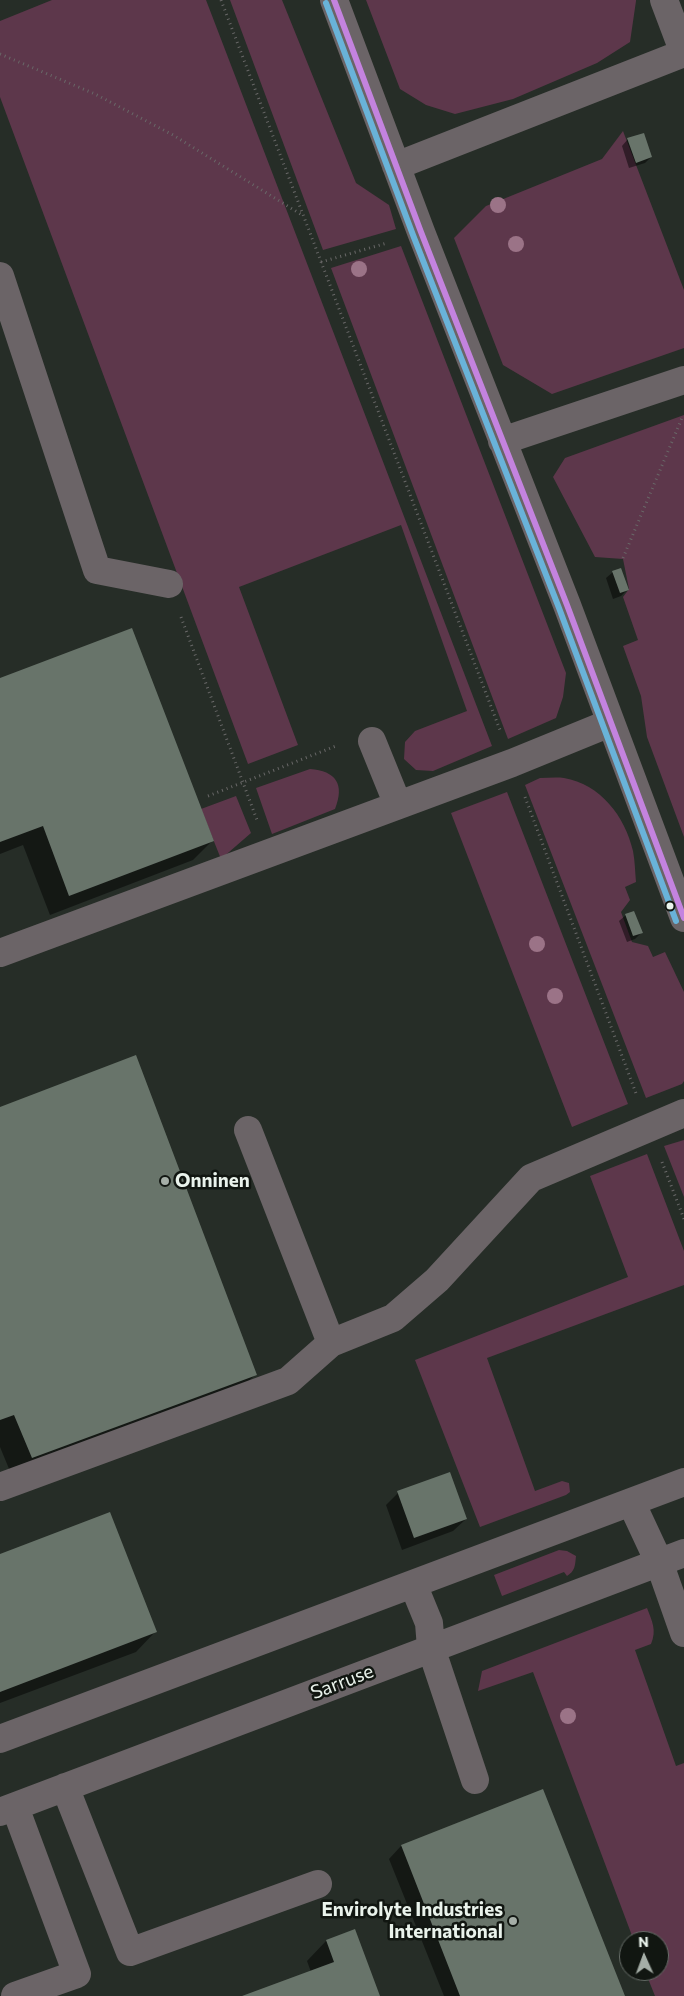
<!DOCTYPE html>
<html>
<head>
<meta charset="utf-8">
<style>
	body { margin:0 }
	#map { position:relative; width:684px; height:1996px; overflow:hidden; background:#262d27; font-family:Commissioner,sans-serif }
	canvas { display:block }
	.north { position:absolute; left:619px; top:1931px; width:50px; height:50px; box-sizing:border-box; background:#111611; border:1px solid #686e69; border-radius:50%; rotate:358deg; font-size:14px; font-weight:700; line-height:20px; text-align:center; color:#eaf3ec }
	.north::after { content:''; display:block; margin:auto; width:18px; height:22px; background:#a5aea7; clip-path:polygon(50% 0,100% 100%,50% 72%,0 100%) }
</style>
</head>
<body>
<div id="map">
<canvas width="684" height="1996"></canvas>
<div class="north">N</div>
</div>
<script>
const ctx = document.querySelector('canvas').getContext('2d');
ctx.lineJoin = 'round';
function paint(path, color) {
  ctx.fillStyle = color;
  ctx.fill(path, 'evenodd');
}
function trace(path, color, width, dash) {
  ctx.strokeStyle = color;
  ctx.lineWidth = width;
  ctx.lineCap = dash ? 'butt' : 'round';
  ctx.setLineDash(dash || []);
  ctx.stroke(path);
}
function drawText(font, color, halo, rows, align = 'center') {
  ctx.font = font + ' Commissioner,sans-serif';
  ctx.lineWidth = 5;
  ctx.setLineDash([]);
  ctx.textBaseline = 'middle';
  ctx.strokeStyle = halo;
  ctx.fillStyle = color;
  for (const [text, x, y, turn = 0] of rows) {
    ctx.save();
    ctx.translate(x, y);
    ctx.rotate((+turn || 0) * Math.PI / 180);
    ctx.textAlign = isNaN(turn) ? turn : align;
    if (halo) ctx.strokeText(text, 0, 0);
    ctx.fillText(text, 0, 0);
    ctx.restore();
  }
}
paint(new Path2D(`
	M52,0H206L492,746L433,771L416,770L404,759L405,742L415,731L467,711L401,525L239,587L298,745L248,764L0,97V21Z
	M230,0H282L356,183L389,205L396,229L323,250Z
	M366,0H636V1L630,42L597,63L513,99L455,114L426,105L400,89Z
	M623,131L684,290V348L552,394L503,365L454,238L486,206L602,159Z
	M401,246L566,673L563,697L556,718L508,739L331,268Z
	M684,415V837L647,737L641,696L623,646L638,640L623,597L629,589L623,559L595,557L553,477L565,458Z
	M310,769C336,771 345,784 335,809L272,834L256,788Z
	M540,778C548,778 556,777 564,778C600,784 625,816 633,851C635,861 635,872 636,882L625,887L630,900L621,912L632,942L648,946L653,957L665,952L684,992V1081L682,1084L646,1098L525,785Z
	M507,792L628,1104L572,1127L451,813Z
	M236,796L251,833L221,859L201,809Z
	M684,1140V1197L664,1146Z
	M647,1154L684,1251V1285L487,1358L535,1491L562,1481L569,1483L570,1492L566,1495L480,1527L415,1360L628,1277L590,1176Z
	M559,1550L567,1551L576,1556C575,1566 575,1571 567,1576L564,1572L502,1596L494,1575Z
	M647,1608C652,1621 657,1630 651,1644L635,1650L676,1766L684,1763V1996H655L645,1971H659V1941H634L533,1672L478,1691L482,1671Z`), '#5d374b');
paint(new Path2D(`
	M628,139L651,157L645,163L629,168L622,146Z
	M613,572L628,589L621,596L613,599L606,578Z
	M0,679L212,841L193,860L50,915L23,845L0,854Z
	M626,915L641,933L635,939L627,942L619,921Z
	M0,1108L255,1375L235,1394L12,1476L0,1447Z
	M398,1493L466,1519L453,1531L402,1550L386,1505Z
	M0,1555L155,1632L136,1652L0,1703Z
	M542,1791L623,1996H444L389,1859L401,1846Z
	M354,1931L378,1996H244L311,1972L307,1961L326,1941Z`), '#0007');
paint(new Path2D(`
	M644,133L652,157L636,163L627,138Z
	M621,568L629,590L620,593L612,571Z
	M132,628L214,841L69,896L43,826L0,842V678Z
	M634,911L643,933L633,936L625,914Z
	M136,1055L257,1375L32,1458L14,1415L0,1420V1107Z
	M450,1472L467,1519L414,1538L397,1491Z
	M110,1512L157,1632L0,1692V1554Z
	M543,1789L625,1996H460L401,1845Z
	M355,1929L380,1996H242L334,1962L326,1940Z`), '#68746a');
trace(new Path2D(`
	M221,0L500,730
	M0,54L95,94L173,135L302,215
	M321,262L387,243
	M623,558L682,418
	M181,617L257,820
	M208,796L336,746
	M525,797L637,1096
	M662,1162L684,1219`), '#696868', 3, [1, 4]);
trace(new Path2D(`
	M334,0L421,232L567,605L684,918
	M664,0L684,53
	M396,166L684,53
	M0,276L97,570L169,584
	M502,441L684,380
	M372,741L398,805
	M0,953L512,763L610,723
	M248,1130L331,1343L393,1318L437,1280L531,1178L684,1113
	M0,1487L288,1381L331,1343
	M631,1502L659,1562L684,1633
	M413,1584L429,1623L431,1648L475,1780
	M0,1739L684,1482
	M65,1787L130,1952L318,1884
	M15,1807L77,1974L15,1996
	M0,1812L684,1553`), '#6b6467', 28);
trace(new Path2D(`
	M334,0L421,232L567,605L684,918`), '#c483df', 6);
trace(new Path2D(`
	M326,3L413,235L559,608L676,921`), '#69b3d9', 6);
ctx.fillStyle = '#9b7387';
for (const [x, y] of [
	[498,205],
	[516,244],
	[359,269],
	[537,944],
	[555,996],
	[568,1716]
]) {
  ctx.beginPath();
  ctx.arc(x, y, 8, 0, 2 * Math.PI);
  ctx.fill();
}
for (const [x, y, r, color] of [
	[670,906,4.5,"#eaf3ec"],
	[165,1181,5,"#a5aea7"],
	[513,1921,5,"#a5aea7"]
]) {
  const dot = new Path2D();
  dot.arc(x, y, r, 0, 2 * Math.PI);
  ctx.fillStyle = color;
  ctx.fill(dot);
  trace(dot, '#111611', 2);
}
drawText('bold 19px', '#eaf3ec', '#111611', [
	["Onninen",175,1181],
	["Envirolyte Industries",503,1910,"right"],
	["International",503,1932,"right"]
], 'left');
drawText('19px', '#eaf3ec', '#111611', [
	["Sarruse",342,1682,-21]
]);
</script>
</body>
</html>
